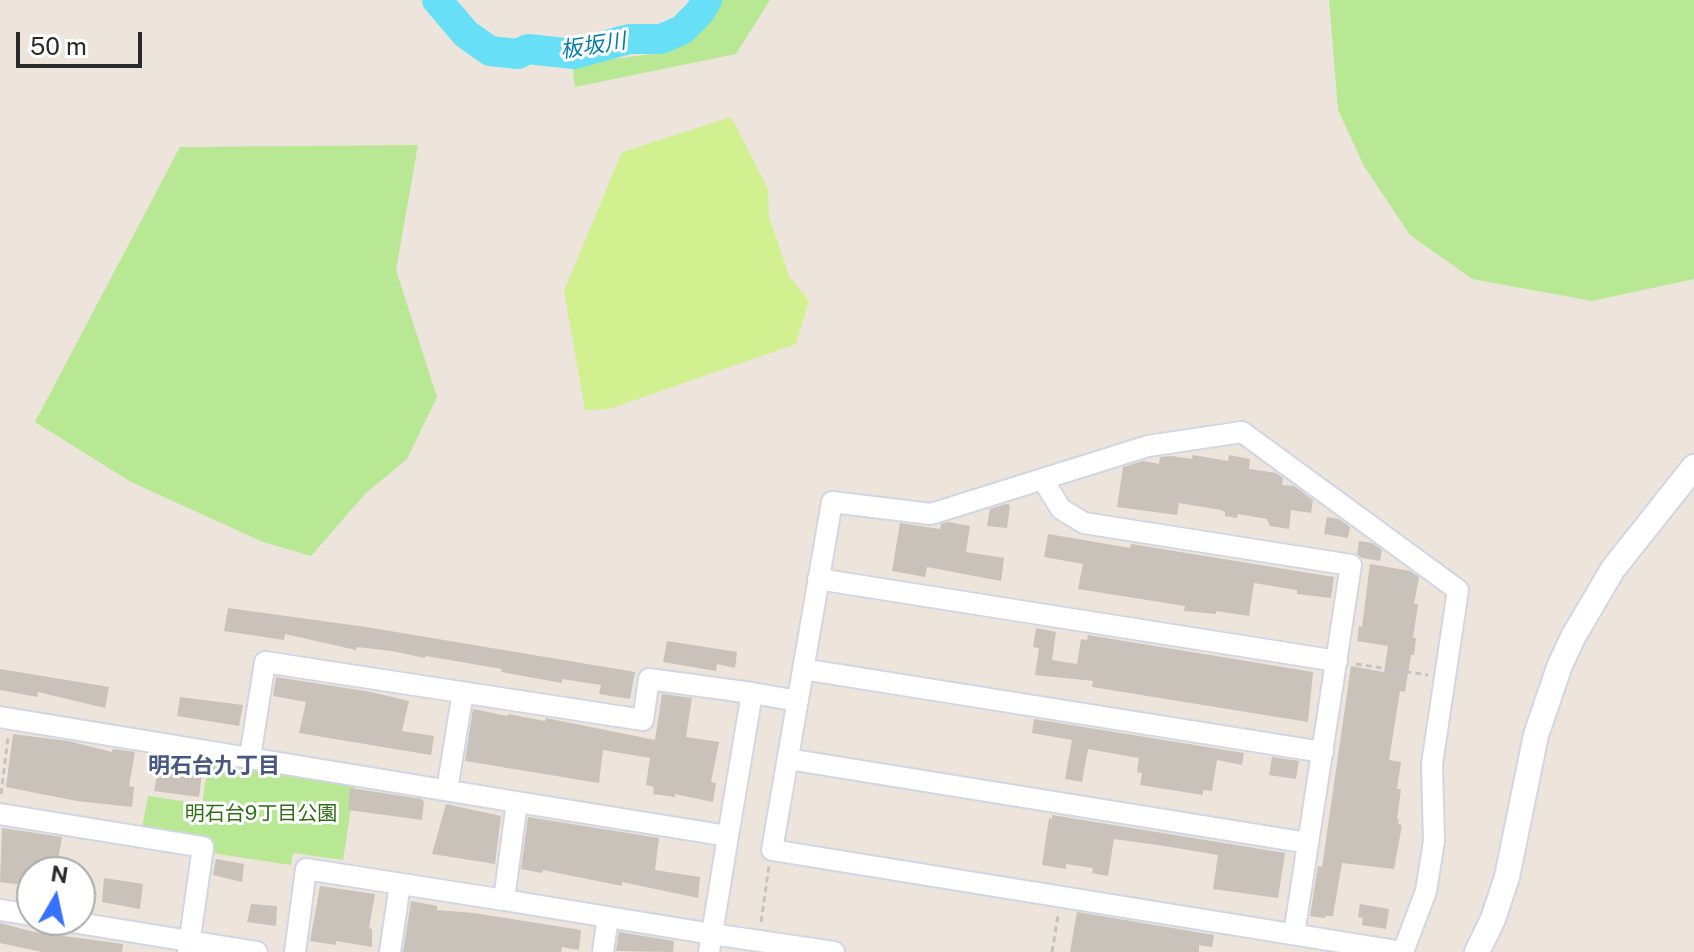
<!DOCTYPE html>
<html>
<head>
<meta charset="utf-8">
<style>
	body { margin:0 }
	#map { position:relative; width:1694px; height:952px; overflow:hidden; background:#ede4db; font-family:"Public Sans",sans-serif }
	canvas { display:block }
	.north { position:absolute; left:16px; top:856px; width:80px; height:80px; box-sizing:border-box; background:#fff; border:2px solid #aaa; border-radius:50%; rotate:9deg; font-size:22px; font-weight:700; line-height:32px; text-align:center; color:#2a2a2a }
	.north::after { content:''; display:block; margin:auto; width:28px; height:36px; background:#3771ff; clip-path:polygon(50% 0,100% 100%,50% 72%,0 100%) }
	.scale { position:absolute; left:16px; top:32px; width:126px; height:36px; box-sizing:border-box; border:4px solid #2a2a2a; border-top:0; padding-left:10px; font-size:24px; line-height:28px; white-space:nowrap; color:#2a2a2a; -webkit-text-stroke:6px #fff; paint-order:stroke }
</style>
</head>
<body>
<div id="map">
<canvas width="1694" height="952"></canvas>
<div class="north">N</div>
<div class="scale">50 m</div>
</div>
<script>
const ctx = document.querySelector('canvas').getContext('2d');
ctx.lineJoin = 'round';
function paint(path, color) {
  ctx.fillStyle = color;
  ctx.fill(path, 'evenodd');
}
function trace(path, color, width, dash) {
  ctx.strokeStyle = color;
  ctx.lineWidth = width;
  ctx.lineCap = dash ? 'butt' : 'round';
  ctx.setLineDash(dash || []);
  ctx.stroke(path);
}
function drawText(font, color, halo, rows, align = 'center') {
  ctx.font = font + ' "Public Sans","Noto Sans JP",sans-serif';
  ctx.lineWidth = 6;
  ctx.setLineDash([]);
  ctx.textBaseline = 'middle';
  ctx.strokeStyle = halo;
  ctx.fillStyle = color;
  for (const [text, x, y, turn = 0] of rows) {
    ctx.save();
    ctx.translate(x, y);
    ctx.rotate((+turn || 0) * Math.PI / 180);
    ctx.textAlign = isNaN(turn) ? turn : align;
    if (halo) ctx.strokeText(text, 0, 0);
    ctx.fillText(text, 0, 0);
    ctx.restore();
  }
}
paint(new Path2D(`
	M714,0H770L736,54L575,87L572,64L652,54L697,34Z
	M1329,0H1694V279L1592,301L1472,279L1410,235L1364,166L1338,110Z
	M418,145L396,270L437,397L407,459L365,494L311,556L263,542L131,482L35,422L180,147Z
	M209,760L355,782L343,860L293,853L291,865L212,853L213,839L142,828L148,796L202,804Z`), '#b9e894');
paint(new Path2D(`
	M731,117L768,189L769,217L789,276L809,301L796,344L609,409L585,410L564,291L622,152Z`), '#d1f08f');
trace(new Path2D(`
	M437,0L466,34L490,51L518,54L528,49L574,54L629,39H661L682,30L699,13L707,0`), '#67e0f7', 30);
paint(new Path2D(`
	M1193,455L1228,461L1229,455L1250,459L1249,469L1276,473L1283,478L1282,485L1294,486L1313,500L1311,513L1291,510L1289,529L1270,526L1267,519L1238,514L1237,518L1225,516V512L1221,510L1179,503L1177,515L1117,507L1123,467L1143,461L1159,464L1160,457L1171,456L1192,459Z
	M1006,504L1010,505L1007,528L987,526L990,509Z
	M1327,517L1339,519L1350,527L1348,538L1324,534Z
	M948,522L970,526L966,552L1004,558L1001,581L927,567L925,577L892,571L900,523L940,529L941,524Z
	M1048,534L1130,548L1131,544L1334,577L1331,598L1297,594V590L1254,583L1249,616L1216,611V614L1184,611L1185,606L1078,589L1083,564L1044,557Z
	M1359,541L1372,543L1382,550L1380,561L1362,558L1357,554Z
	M1370,564L1410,571L1419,577L1414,604H1418L1413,638H1416L1414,655H1411L1405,692L1400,691L1389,760L1401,762L1397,789H1401L1397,819H1399L1398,824L1402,825L1394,869L1342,863L1333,916H1325V918L1310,916L1318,866L1322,867L1351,666L1384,672L1388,646L1357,641L1359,626L1362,627Z
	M228,608L366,627L635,672L630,699L599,694L601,685L562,679V683L501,672L502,669L426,656L425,658L392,651L357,647L356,650L285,634L284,640L224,631Z
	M1036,628L1056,632L1052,660L1077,664L1081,639L1087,640L1088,635L1313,672L1308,722L1092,687L1093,681L1035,675L1039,648L1033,647Z
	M667,641L737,652L735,668L717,664L716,671L663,662Z
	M0,669L109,687L105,708L38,692L37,697L0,690Z
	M276,677L371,692L409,701L402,731L434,736L431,755L299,733L306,702L273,696Z
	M662,694L692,698L686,737L719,742L711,782L716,783L713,802L675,794V797L653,794L654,787L646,785L650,758L603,750L599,783L465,761L473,709L507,716L508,714L545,721L546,718L655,740Z
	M180,697L243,705L239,726L177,716Z
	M1034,719L1244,753L1242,765L1217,760L1212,791L1203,790V795L1140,785L1142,773L1137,772L1139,758L1088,749L1082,782L1065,779L1072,740L1032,733Z
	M13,734L68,741L112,752L113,749L135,752L129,786L134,787L132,807L77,801L6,787Z
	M1272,757L1299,761L1296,779L1269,775Z
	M159,763L202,772L199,797L154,791Z
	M350,788L422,799L424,802L422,820L348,810Z
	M446,804L501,816L495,864L432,854Z
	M1052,815L1285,853L1278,898L1213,889L1218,855L1158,845L1114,839L1108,876L1092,873L1093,868L1066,864V869L1042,865L1049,818L1052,819Z
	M528,817L659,838L655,870L700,877L698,898L622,882V886L543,870L542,873L521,869Z
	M2,828L62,837L56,872H32V886L0,882Z
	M216,859L244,864L242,882L213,875Z
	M104,878L143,884L140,909L102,902Z
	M320,886L375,894L369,928L372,929V947L336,941V945L310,941Z
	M411,901L437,906V910L474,913L581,930L579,950L562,947L561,952H403Z
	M251,904L277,906L276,926L247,922Z
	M1360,904L1389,909L1386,929L1362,925L1363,918L1358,917Z
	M1077,912L1214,935L1212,947L1199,945V952H1070Z
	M0,923L34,932L123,944L122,952H42L0,943Z
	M619,932L674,941L673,952L616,951Z`), '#c8c2ba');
const minor = new Path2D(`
	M1043,480L1061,509L1084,523L1351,565L1294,934
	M818,579L1337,661
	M803,669L1323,752
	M752,693L798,701
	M0,717L517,802L504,900L306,869L295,952
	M250,757L265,662L643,720L649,679L752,693L728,836L517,802
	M788,759L1308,843
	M447,790L463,692
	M0,814L203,847L188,952
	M504,900L712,934L728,836
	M0,910L32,915
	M60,920L257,952
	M390,952L400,884
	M603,952L608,917
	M709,952L712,934L834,952
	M1403,952L1426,891L1434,841L1432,764L1458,590L1242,432L1148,446L931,514L832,502L772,850L1403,952`);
const tertiary = new Path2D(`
	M1477,952L1493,919L1507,877L1536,735L1560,665L1573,637L1613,569L1694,467`);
trace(minor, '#d0d6e4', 24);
trace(tertiary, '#d0d6e4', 28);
trace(new Path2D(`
	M1356,664L1428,675
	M1,794L8,738
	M761,922L769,866
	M1052,952L1058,916`), '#c3c3c3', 3, [6, 4]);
trace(minor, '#fff', 20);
trace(tertiary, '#fff', 24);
drawText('20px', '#306d15', '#fff', [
	["明石台9丁目公園",261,814]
]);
drawText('italic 22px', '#047ea4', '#fff', [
	["板坂川",593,46,-9]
]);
drawText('bold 22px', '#47577e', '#fff', [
	["明石台九丁目",214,766]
]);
</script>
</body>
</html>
